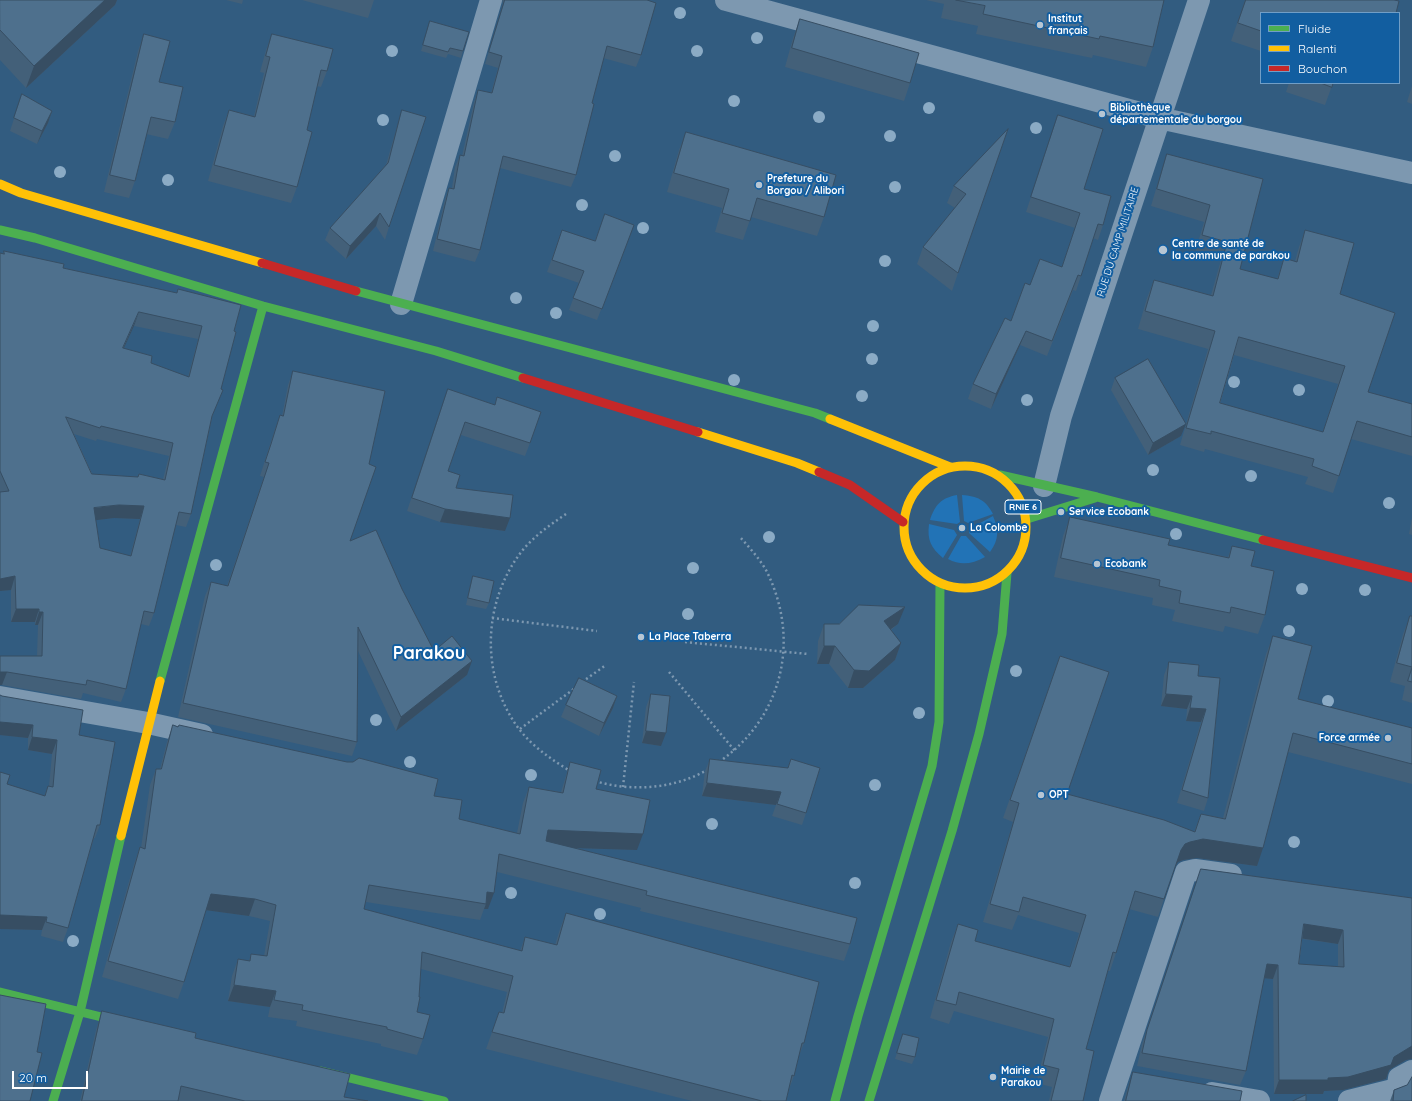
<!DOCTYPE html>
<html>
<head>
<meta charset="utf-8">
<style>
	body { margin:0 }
	#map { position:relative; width:1412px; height:1101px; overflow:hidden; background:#325c80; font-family:Quicksand,sans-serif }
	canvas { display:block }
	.legend { position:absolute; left:1260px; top:12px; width:140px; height:72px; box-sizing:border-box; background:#125ea0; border:1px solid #719ec6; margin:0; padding:5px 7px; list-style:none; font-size:12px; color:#fff }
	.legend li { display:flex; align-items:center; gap:8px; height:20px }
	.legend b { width:20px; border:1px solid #719ec6 }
	.scale { position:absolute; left:12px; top:1071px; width:76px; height:18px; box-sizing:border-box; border:2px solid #fff; border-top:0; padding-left:5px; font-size:12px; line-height:14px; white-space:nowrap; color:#fff; -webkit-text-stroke:3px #125ea0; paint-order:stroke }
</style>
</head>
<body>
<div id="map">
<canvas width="1412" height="1101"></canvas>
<ul class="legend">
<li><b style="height:5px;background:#4caf50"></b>Fluide</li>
<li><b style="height:5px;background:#ffc107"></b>Ralenti</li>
<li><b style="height:5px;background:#c62828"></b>Bouchon</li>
</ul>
<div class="scale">20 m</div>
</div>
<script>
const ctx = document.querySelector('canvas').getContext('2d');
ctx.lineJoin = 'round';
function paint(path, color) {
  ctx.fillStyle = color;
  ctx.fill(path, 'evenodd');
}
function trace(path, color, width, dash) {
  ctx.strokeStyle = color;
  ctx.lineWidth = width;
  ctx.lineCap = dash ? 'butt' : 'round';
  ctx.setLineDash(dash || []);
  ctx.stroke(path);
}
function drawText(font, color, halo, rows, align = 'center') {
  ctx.font = font + ' Quicksand,sans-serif';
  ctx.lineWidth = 4;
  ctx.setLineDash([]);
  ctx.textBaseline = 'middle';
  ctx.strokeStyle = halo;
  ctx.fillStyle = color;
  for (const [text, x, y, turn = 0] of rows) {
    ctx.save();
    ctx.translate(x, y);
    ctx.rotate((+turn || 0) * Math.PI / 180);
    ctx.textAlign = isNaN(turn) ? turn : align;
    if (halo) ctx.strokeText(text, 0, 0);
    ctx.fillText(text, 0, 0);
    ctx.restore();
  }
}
paint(new Path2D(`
	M957,495L960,522L957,524L930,520C935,505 941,498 957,495Z
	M962,495C977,496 986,500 993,514L968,523L964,521Z
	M993,516C999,530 999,540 990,552L969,533V529Z
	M929,524L954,530L957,535L943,558C931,548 927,540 929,524Z
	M961,536H966L985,557C972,564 961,566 948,559Z`), '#2273b6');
trace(new Path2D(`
	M566,514C550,525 534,536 522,551C482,602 480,677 519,729C533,747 551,759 570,771
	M492,618L597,631
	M685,642L808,654
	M669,672L735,751
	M582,682L606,665
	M520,729L575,688
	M719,762C782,718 801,641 767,572C760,559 749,547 739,536
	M595,781C631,792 674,789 707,770
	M623,787L634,682`), '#7d98b0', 2.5, [2, 3]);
trace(new Path2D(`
	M726,0L1159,118L1412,173
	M401,304L491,0
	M1044,486L1061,416L1199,0
	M0,697L148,723L202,735
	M1212,1093L1259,1101
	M1110,1101L1186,872L1195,870L1231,875
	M1349,1101L1393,1090L1398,1085L1399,1078L1412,1071`), '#7d98b0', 22);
trace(new Path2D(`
	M0,230L35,238L263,306L436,351L523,378
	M356,291L815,413L830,419
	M1000,475L1097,497L1263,540
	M1027,519L1095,498
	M160,681L263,306
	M0,992L130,1024
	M321,1071L444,1101
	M53,1101L80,1012L121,836
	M835,1101L858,1016L932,766L939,722L940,584
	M869,1101L952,831L979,734L1002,634L1007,573`), '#4caf50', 9);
trace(new Path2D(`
	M0,184L21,193L262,263
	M830,419L950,467
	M698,432L797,463L819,472
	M904 527a61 61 0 1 1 122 0a61 61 0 1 1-122 0Z
	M121,836L160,681`), '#ffc107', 9);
trace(new Path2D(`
	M262,263L356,291
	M523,378L698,432
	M819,472L850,485L903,522
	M1263,540L1412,578`), '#c62828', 9);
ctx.fillStyle = '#8babc5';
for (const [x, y] of [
	[680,13],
	[757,38],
	[392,51],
	[697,51],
	[734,101],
	[929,108],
	[819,117],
	[383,120],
	[1036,128],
	[890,136],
	[615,156],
	[60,172],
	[168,180],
	[895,187],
	[582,205],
	[643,228],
	[885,261],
	[516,298],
	[556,313],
	[873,326],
	[872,359],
	[734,380],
	[1234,382],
	[1299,390],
	[862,396],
	[1027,400],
	[1153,470],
	[1251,476],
	[1389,503],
	[1176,534],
	[769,537],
	[216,565],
	[693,568],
	[1302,589],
	[1365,590],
	[688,614],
	[1289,631],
	[1016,671],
	[1328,701],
	[919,713],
	[376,720],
	[410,762],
	[531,775],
	[875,785],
	[712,824],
	[1294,842],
	[855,883],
	[511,893],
	[600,914],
	[73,941]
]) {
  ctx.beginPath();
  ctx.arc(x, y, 6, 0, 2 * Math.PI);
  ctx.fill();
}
paint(new Path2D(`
	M0,0H117L115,5L26,88L0,60Z
	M226,0H243L242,4Z
	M302,0H374L368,18Z
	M502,0H647L641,55L636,67L603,58L592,103L576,175L571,187L500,168L480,250L475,262L433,251L445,199L449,188H452L455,167L460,155L462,156L474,102L478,90L491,93L498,68L485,64L503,4Z
	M926,0H1164L1153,47L1146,67L1093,55L1092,58L976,34L978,26L941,18L944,4Z
	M1245,0H1394L1261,13V51L1231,41Z
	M800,19L910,83L904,101L785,67L793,38Z
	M430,21L463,51L461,58L448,54L446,58L421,51Z
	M144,34L159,82L175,122L168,139L146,134L135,181L129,198L104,192L138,51Z
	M272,34L327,71L321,87L317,86L307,130L297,187L291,203L208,181L223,126L229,110L254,116L264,73L260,72L266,50Z
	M1289,83H1333L1325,105L1286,92Z
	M1412,86V104L1407,102Z
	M22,94L52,111L48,123L37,144L10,131Z
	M402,110L389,227L385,240L376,226L346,259L325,240L330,228L386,165L398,123Z
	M1058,115L1084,189L1103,225L1098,240L1093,238L1081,276L1076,291L1073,290L1047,356L1020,345L991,409L968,399L973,384L1011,321L1030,285L1062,267L1075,228L1026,212Z
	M1008,129L958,273L952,291L917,264L923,247L955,208L947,203L954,186Z
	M686,132L824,217L817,236L751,217L743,240L715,232L722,208L667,192L679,150Z
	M1167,154L1263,179L1240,269L1277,279L1284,258L1295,261L1299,247L1305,230L1340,294L1368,392L1412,404V456L1351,439L1333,493L1305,484L1308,477L1205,449L1204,452L1180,445L1208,349L1138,329L1147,298L1154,280L1211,295L1221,260L1195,253L1204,222L1151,206L1161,172ZM1234,355L1338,384L1323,432L1220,403Z
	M634,225L597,320L569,310L579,283L547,272L562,230L595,241Z
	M4,251L63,268L177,293L178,289L241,305L212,418L191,514L186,527L176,525L154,613L149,626L141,624L126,689L121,702L83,693L81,699L2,685H0V656H37L38,625H35V622H11V590L0,591V253L3,254ZM134,326L198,339L188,377L151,363L124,348ZM74,434L96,441L97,439L169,456L163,479L139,474L138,477L92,474ZM114,518L140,519L130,556L100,548L96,520Z
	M293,371L350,541L402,589L434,651L467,675L396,731L358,651L357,742L352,756L178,717L205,596L211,582L227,586L264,477L260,476L275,429L280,415L282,416L288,385Z
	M1115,378L1181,436L1148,455L1111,390Z
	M448,389L530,443L525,456L461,435L448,471L456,488L505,531L440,522L407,511Z
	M1070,517L1168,545L1228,557L1232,546L1251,566L1265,615L1258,634L1225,626L1223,632L1172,621L1175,610L1152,605L1153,598L1054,577L1063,536Z
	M1412,517V535L1409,534Z
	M473,576L489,603L486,609L466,605L471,582Z
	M1410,616H1412V703L1402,700L1405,686L1390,682L1403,634Z
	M824,624H898L891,630L901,643L895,660L863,688H848L829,664H817L818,641Z
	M1273,636L1298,699L1412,728V784L1288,752L1257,866L1197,858L1183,860L1178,862L1175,866L1158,917L1129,909L1116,953L1110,971H1107L1086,1049L1083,1101H1049L1052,1087L1036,1083L1048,1037L954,1011L949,1024L930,1018L951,942L958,924L975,941L1069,967L1079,933L1018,915L1012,930L983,922L1013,822L1003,818L1060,656L1067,794L1194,832L1201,814L1223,818L1266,654Z
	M1169,662L1198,676L1220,678L1208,798L1204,811L1177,803L1201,722L1186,721L1187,709L1161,706L1164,675Z
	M651,694L661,746L642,743L646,707Z
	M0,695L79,735L100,825L95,838H94L68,928L63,942L41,936L42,930L0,929V772L7,784L44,796L48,786H49L52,754L28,750V738L0,735Z
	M617,696L613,708L599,736L561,717L566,705Z
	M173,725L434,796L459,819L517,833L523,803L529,787L561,792L565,779L570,762L596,789L637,850L577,848L850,944L844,961L640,911L641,908L497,872L488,909H484L480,920L366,902L364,909L520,951L525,937L555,945L560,929L566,913L804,1043L798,1058L794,1076L789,1089L786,1101H692L486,1049L492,1032L502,1013L507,992L421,969L417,1012L423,1039L417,1055L381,1046V1044L296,1026L297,1021L268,1017L270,1007L228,1001L232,976L238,959L249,961L251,954L264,956L270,921L249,916L206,910L184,982L178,999L102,977L134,864L140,847L141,848L150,785L156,769H160L167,742Z
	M710,759L788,768L791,759L806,813L802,825L772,816L776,805L702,796L705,771Z
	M1201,869L1412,898V1059L1406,1060L1389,1070L1386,1079L1343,1090L1324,1091L1323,1094H1274L1273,979L1264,978L1246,1071L1240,1085L1137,1066L1142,1044ZM1302,939L1338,944V967L1299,964Z
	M102,1011L195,1038L344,1097L368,1101H80L96,1030Z
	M903,1034L915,1057L912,1064L895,1059Z
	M1133,1072L1240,1101H1124L1127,1090Z
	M1407,1085L1412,1101H1390L1394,1090Z`), '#436079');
paint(new Path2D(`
	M105,0H117L115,5L26,88L34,66Z
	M52,111L48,123L37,144L42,131Z
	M380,213L376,226L346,259L350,246Z
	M139,312L134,326L118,361L123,348Z
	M1026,331L1020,345L991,409L996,394Z
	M1186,424L1181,436L1148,455L1153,443Z
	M119,505L144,506L140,519L114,518L89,521L94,508Z
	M445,509L510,518L505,531L440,522Z
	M15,576L11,590L0,591V579Z
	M905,607L898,624L877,639L884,621Z
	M16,609H39L35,622H11Z
	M39,612H43L38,625H35Z
	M901,643L895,660L863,688H848L854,670Z
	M824,646H835L829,664H817Z
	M472,661L467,675L396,731L401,717Z
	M0,672H7L2,685H0Z
	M1166,694L1192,696L1187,709L1161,706Z
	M617,696L613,708L599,736L604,723Z
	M1190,708L1206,709L1201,722L1186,721Z
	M0,722L33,725L28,738L0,735Z
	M646,731L666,733L661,746L642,743Z
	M32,737L57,740L52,754L28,750Z
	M707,783L781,792L776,805L702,796Z
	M548,830L643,834L637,850L542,847Z
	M1203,839L1263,848L1257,866L1197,858L1183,860L1178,862L1174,868L1181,850L1185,844L1190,842Z
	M487,892L494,893L488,909H484L486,904Z
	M211,894L255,899L249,916L205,910Z
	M0,915L47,917L42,930L0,929Z
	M1304,924L1343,930L1338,944L1299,938Z
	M1267,964L1278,965L1273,979L1262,978Z
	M234,985L276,991L270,1007L228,1001Z
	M1412,1046V1059L1406,1060L1389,1070L1386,1079L1343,1090L1324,1091L1323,1094H1274L1279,1080L1328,1078L1394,1057Z`), '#374e63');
const building = new Path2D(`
	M0,0H105L34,66L0,30Z
	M505,0H647L656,3L641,55L607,46L592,103L594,104L576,175L503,156L480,250L437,239L449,188L454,189L460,155L464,156L478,90L492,93L502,56L489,52Z
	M956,0H1164L1153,47L1100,36L1099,39L983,14L985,6Z
	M1246,0H1394L1399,1L1396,13H1261V31L1238,23Z
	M800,19L919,53L910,83L792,48Z
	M430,21L469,32L463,51L450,48L448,52L423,45Z
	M144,34L170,41L159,82L183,87L175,122L151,117L135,181L110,175Z
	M272,34L333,49L327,71L321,70L307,130L312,132L297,187L214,165L229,110L255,117L270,57L266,56Z
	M1321,83H1333L1332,87Z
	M22,94L52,111L42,131L14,118Z
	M402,110L426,117L389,227L380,213L350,246L330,228L388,163Z
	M1058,115L1103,129L1084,189L1111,196L1103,225L1098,224L1081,276L1078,275L1052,341L1026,331L996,394L973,384L1005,318L1011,321L1025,283L1030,285L1040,259L1062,267L1080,213L1031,197Z
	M1008,129L958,273L923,247L966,194L954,186Z
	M686,132L836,175L824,217L757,198L750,221L722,213L729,189L674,173Z
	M1167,154L1263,179L1240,269L1278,279L1284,258L1297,262L1305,230L1354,243L1340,294L1395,313L1368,392L1412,404V437L1357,421L1339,476L1312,466L1314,459L1211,431V434L1186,428L1215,331L1145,311L1154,280L1213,296L1227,242L1202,235L1210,205L1157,189ZM1239,337L1345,366L1323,432L1220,403Z
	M605,214L634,225L602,309L573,298L584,271L552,260L562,230L595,241Z
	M4,251L64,264L63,268L177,293L178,289L241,305L234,331L236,332L221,389L223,390L212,416L191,514L179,512L154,613L144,611L126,689L87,680L86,685L7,672H0V656H42L43,612H39V609H16L15,576L0,579V492L9,491L0,471V253L4,254ZM139,312L202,326L189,377L151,363L152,356L123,348ZM66,417L100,428L101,426L173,443L165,480L139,474L138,477L92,474ZM119,505L144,506L131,556L100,548L94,508Z
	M1148,359L1186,424L1153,443L1115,378Z
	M293,371L385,391L369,464L376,467L350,541L376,530L402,589L434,651L452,636L472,661L401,717L358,627L357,742L183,703L211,582L228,586L269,463L265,462L271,444L280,415L283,416Z
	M448,389L495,405L497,397L541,412L530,443L465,422L448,471L460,475L456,488L513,495L510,518L445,509L412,498Z
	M1070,517L1170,539L1168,545L1229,558L1232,546L1255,551L1251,566L1274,571L1265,615L1231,607L1230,613L1179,603L1181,591L1159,586L1160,580L1061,558Z
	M473,576L494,581L489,603L468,598Z
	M859,605L905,607L884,621L901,643L869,671L854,670L835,646H824V624H839Z
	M1410,616H1412V667L1397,663Z
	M1273,636L1312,646L1298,699L1412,728V764L1293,733L1263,848L1203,839L1190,842L1185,844L1181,850L1164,899L1135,891L1116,953L1113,952L1086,1049L1094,1051L1083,1101H1051L1059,1069L1043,1065L1054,1019L959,992L956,1005L936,1000L958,924L978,930L975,941L1070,967L1086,915L1023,897L1019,912L990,904L1019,803L1010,800L1060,656L1109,672L1067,794L1164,820L1195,832L1201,814L1225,819Z
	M1169,662L1199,665L1198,676L1220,678L1208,798L1182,790L1206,709L1190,708L1192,696L1166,694Z
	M1412,668V682L1408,681Z
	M579,678L617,696L604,723L566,705Z
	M651,694L670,696L666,733L646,731Z
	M0,695L2,696L83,710L79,735L115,742L100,825H97L68,928L46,922L47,917L0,915V772L10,775L7,784L45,796L48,786L53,787L57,740L32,737L33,725L0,722Z
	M173,725L178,727L179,725L347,762H353L359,758L438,779L434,796L462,800L459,819L520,834L529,787L563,793L570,762L601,770L596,789L650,800L643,834L548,830L546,841L857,918L850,944L646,895L647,891L499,854L494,893L487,892L486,904L369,885L364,909L522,951L525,937L557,945L566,913L819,982L804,1043H802L794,1076L792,1075L786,1101H762L492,1032L499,1012L504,1013L513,976L422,952L419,997H420L417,1012L430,1015L423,1039L387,1029V1027L302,1010L303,1005L274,1000L276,991L234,985L238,959L250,961L251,954L267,956L276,905L255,899L211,894L184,982L108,961L140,847L145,849L156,769H161Z
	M710,759L788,768L791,759L820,768L806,813L777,804L781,792L707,783Z
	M1201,869L1412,898V1046L1394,1057L1391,1065L1348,1077L1328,1078V1080H1279L1278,965L1267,964L1246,1071L1142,1053L1147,1030ZM1304,924L1343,930L1344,967L1299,964Z
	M0,995L46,1004L37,1052L42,1053L30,1101H0Z
	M102,1011L196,1033L195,1038L350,1074L344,1097L368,1101H245L181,1086L178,1101H82Z
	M903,1034L919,1038L915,1057L897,1053Z
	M1133,1072L1242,1091L1240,1101H1126Z
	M1412,1077V1101H1393L1394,1090L1407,1085Z
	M1306,1095V1101H1293Z`);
paint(building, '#4e708d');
trace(building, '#374e63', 1);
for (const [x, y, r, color] of [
	[1040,25,4,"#b7c6d3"],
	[1102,114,4,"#b7c6d3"],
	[759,185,4,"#b7c6d3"],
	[1163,250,5,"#b7c6d3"],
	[1061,512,4,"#b7c6d3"],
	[962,528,4,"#b7c6d3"],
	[1097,564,4,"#b7c6d3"],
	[641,637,4,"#b7c6d3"],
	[1388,738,4,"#b7c6d3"],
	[1041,795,4,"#b7c6d3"],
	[993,1077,4,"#b7c6d3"]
]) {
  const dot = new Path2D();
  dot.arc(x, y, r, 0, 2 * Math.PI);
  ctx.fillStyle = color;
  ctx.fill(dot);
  trace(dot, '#125ea0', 1.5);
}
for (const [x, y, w] of [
	[1023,507,36]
]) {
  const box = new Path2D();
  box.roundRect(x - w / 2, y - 7, w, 14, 3);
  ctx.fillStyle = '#125ea0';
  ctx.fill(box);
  trace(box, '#fff', 1);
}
drawText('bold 9px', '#fff', null, [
	["RNIE 6",1023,507]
]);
drawText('bold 10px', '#fff', '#125ea0', [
	["Institut",1048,19],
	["français",1048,31],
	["Bibliothèque",1110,108],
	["départementale du borgou",1110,120],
	["Prefeture du",767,179],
	["Borgou / Alibori",767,191],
	["Centre de santé de",1172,244],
	["la commune de parakou",1172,256],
	["Service Ecobank",1069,512],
	["La Colombe",970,528],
	["Ecobank",1105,564],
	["La Place Taberra",649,637],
	["Force armée",1380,738,"right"],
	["OPT",1049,795],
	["Mairie de",1001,1071],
	["Parakou",1001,1083]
], 'left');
drawText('10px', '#fff', '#125ea0', [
	["RUE DU CAMP MILITAIRE",1118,242,-72]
]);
drawText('bold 18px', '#fff', '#125ea0', [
	["Parakou",429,654]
]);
</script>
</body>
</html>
